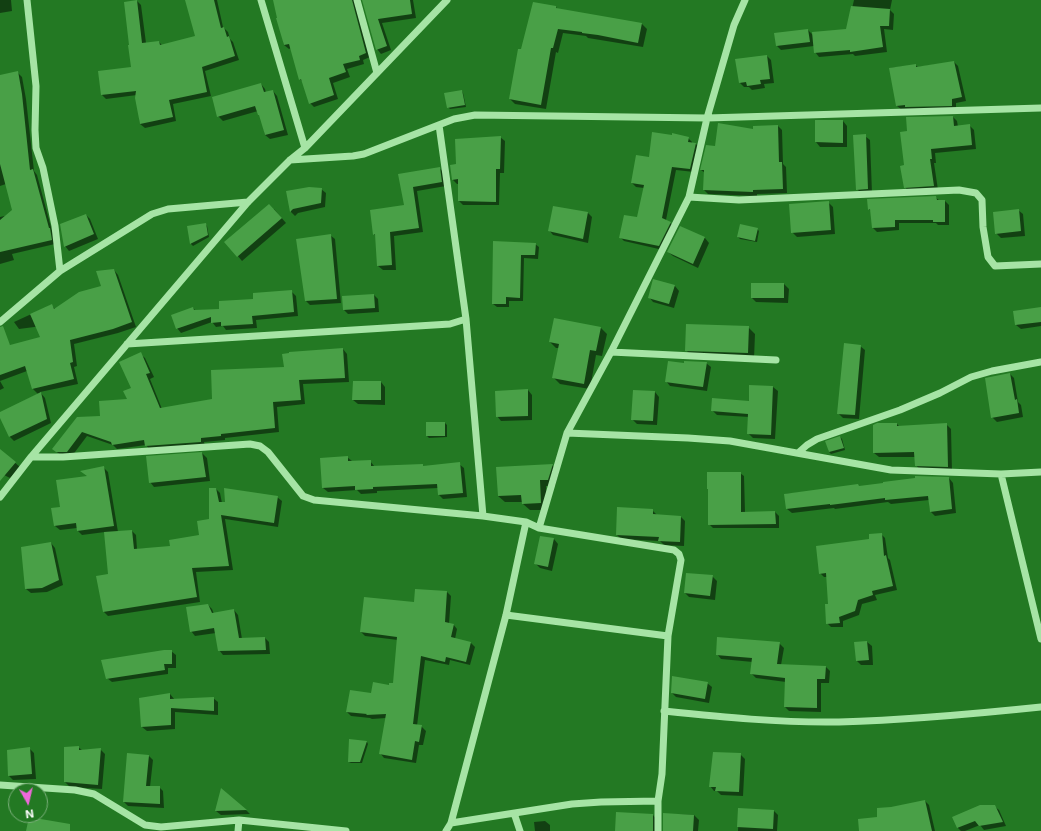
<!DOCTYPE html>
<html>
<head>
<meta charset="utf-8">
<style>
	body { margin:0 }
	#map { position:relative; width:1041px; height:831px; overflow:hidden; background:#237923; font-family:Inter,sans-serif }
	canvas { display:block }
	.north { position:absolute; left:8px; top:783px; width:40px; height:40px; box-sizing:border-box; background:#237923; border:1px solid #7baf7b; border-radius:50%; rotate:172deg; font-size:11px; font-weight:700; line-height:16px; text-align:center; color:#fff }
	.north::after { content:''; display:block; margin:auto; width:14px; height:18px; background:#ef69db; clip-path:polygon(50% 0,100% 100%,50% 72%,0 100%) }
</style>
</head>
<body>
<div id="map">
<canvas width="1041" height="831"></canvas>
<div class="north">N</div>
</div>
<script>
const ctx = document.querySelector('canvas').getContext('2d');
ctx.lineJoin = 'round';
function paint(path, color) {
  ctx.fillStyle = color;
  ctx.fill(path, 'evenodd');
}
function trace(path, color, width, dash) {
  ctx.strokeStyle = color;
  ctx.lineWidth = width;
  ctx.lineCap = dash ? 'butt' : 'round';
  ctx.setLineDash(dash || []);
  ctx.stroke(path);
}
paint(new Path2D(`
	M0,0H11L12,11L0,13Z
	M186,0H217L223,27L228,32L230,39L233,42L239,60L205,71L211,96L173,104L176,121L145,128L140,124L137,95L106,99L102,95L99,72L132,68L131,45L137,1L141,5L146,43L159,42L162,45L196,37Z
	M277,0H354L370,57L363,60L364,64L347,69L350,77L333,83L338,99L314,107L310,103L303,82L300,79L291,48L289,49L284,45L279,19Z
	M363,0H413L416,18L382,23L391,50L381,54L377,49Z
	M854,0H892L890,10L894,14L893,30L884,29L887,52L855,56L853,54L819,57L815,52L814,46L781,50L777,46L808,30L814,36L847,30Z
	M556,7L558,10L642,24L647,29L643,47L588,38L586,36L563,33L558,53L556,52L546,109L515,104L510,99L522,50Z
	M767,56L771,60L774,83L764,84L765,88L752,90L749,87H744L740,83Z
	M954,62L958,66L966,101L956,103V110H902L897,106L890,68L915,65L918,67Z
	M17,72L22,77L26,99L34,171L37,175L52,231L54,233L55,244L12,254L14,260L0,264V217L14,214L6,184L0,186V76Z
	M261,84L265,89L266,93L273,91L277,96L288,135L270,139L265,135L261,117L258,111L223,121L218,116Z
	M462,91L463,93L466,107L450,109L448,107Z
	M953,117L957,121L958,127L970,126L974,130L976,149L935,153L936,163H934L938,190L909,192L905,187V166Z
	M816,121H843L847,126V147H820L816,142Z
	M778,126L782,130L783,164L786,167L787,193L757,194V196L708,194L704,190L705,173L701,170L716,147L754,130Z
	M865,136L870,140L872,193L862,194L857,189Z
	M500,137L505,141L504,173H500L499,205H463L459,201V184H457L453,180L451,166L457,165Z
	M688,138L692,142V143L696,144L700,148L694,172L676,170L666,220L674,226L663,250L624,241L620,237L638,218L644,188L636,187L632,183L650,158Z
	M439,168L444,172L446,186L417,191L423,232L394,236L396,270H383L378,266L376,236L374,234L405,206L400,175Z
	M321,189L326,193L325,207L298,213L295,216L291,212L287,192Z
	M935,197L940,201H945L949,205V225H938L936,223H899V230L877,232L873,228L872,212L869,209L868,200Z
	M828,202L833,207L835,234L797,237L792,232Z
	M274,209L286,223L242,261L226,242Z
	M1018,210L1023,214L1025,236L1001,238L996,233Z
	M588,213L592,217L588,243L553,235L549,230Z
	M86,215L90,219L98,239L69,251L65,246Z
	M205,224L207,226L209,237L193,246L191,244L188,227Z
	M681,227L705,238L709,243L698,268L673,256L668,252Z
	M757,229L759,231L757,242L740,239L738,237Z
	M330,235L335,239L341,303L310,305L306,301Z
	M494,242L535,244L539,247L538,259L524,258L523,301H509V307H497L493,304Z
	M114,270L118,275L136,327L118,333L74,344L77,366L74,367L78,384L40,392L45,398L51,423L14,441L10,437L0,416V413L38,394L33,389L27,371L0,381L4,388L0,390V347L9,344L11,346L42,337L65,323L19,329L14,322L51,305L55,309L102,287Z
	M752,284H784L789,289L788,303L756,302L752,298Z
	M675,286L679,291L674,308L653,302L649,297Z
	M291,291L296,296L298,316L256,320L257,328L226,330L223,326L216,327L212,322L181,333L177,328L193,308L196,311L220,310Z
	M374,295L378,299L379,312L348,314L344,310Z
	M1041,308V326L1021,329L1016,325Z
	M748,327L755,334L754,359L693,357L686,350Z
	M601,328L607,334L602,356L596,355L590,389L560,384L554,378L559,348H556L550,342Z
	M860,346L865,350L859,419L843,418L838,413Z
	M343,349L347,354L349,382L303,384L305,404L277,407L279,432L225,438V440L204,442L205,446L150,450L146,445L117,449L113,445L87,436L72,456H62L53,449L128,400L140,354L145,358L154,377L150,379L162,409L213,400L285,368Z
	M706,363L711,367L707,391L670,386L666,381L685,364Z
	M1010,374L1014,378L1018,402L1021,405L1023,417L997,422L992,417Z
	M381,382L385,387V405L358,404L353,400Z
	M750,386L773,387L778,391L775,439L753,438L748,433L749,417L717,415L712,410L750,402Z
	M528,390L532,395V420L501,421L497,416Z
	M655,392L659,397L657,425L637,424L632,419Z
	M445,423L447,425V437L429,438L427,436Z
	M897,424L900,427L947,425L951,429L952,471L920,470L916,465V457H879L874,453Z
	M840,437L842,439L845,450L831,454L829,452L827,442Z
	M0,450L20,467L10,478L0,473Z
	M202,453L207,458L210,481L154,487L150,482Z
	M347,457L352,461H370L375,467L422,465L424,467L459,464L464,468L467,497L443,499L439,495L438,488L377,491V493L361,494L357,490L328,492L323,488Z
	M552,465L559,472L555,486H546L547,510H530L523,504V502H505L498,496Z
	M103,467L108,472L118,532L132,531L136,535L137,549L171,547L200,536L210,520L216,489L220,493L222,503L277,497L282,501L278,527L225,519L233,570L196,572L200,602L108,616L104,612L109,575L105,532L82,535L78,531L77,528L60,530L55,526L61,508L88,477Z
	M740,473L744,476L745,512H775L779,516V528H713L710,525Z
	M949,478L953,483L956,513L935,516L930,511L929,500L891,504L888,502L835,509L834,508L792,513L787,509L785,494Z
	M652,510L657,515L681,517L685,521L684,546L664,545L660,541L621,539L617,535Z
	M881,534L885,538L888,558L890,560L897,590L875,595L877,600L862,604L859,615L843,621V627H831L827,623L829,605L827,577H824L820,573Z
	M554,539L558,544L552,571L540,568L536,564Z
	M51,543L55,548L63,585L47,592L31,593L26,589Z
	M712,576L717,581L715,600L689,597L685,593Z
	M447,592L451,596L449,624H453L457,629L455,639L471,643L475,647L470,665L450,660L449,665L425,660L417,726H421L426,731L423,745H419L416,763L384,758L380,753L386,718L372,719L370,718L351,716L347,712L372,694L394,684L398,640L365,636L361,632L415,603Z
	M208,605L212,609L214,614L234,610L238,615L242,639L265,638L269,642L270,654L223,655L219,650L216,633L195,636L191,631Z
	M867,642L872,646L873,665H861L857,661L856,643Z
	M779,643L784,648L781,665L826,667L830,671L829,683H821V712L789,711L785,707L786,682L756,678L751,673L753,662L721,659L717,654Z
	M171,651L176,655V668H168V674L112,682L107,678Z
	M707,683L712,687L709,703L676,697L672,693Z
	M170,694L175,700L213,698L218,702V715L175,712V729L147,731L142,727L140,699Z
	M350,740L367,742L368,744L362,763H351L349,762Z
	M78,747L82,750L100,749L105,754L102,789L70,787L65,782Z
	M29,748L34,753L36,779L13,780L9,776Z
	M740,754L745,759L743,796L721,795L717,791H714L710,786Z
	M149,756L153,760L150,787H159L163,791L164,808L128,806L124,802Z
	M222,790L247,811L250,814L221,815L216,811Z
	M925,801L929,805L935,831H860L878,818Z
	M994,806L999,810L1006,826L984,830L980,825L965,831H961L958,828L953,817Z
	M739,809L774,811L778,815L777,831H738Z
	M664,814L694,815L699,820L698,831H664Z
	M653,815L657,820V831H616Z
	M545,821L550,825V831H535L534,822Z`), '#0007');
paint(new Path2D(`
	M137,0L142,43L159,41L160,45L195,36L185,0H214L221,28L224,27L227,37L229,36L235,56L202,67L207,92L169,100L173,117L140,124L135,98L136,91L101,95L98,71L131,67L128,45H129L124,2Z
	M273,0H352L366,53L359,56L360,60L343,64L346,72L329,78L334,95L309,104L301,79L299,80L289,44L284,45L276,18H277Z
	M362,0H410L412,14L378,19L387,46L376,50Z
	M533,2L556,6V8L642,23L638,43L598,35L582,33V32L558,29L553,48H551L541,105L509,99L518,49H521Z
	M851,6L890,9L889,26H880L883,47L850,52V50L814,53L812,32L846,29Z
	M808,29L810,42L776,46L774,33Z
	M767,55L770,79L760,80L761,84L747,86L746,82L739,83L735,59Z
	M954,61L962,97L952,99V106L905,107V105L896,106L889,68L916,64V67Z
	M18,71L22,94L30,170L33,169L49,228H50L52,240L0,252V220L12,210L0,164V75Z
	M261,83L264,92L273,90L284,130L265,135L259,115H258L255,106L217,117L212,97Z
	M462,90L465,105L447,108L444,93Z
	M953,116L954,126L970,124L972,145L931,149L932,159H930L934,186L904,188L900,166L904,165L900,132L907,131L906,117Z
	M815,120H843V143L815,142Z
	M718,123L753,129V126L778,125L779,162H782L783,189L753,190V192L703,190L704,170H700L706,145L715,146Z
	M652,132L672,135V133L689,137L688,142L696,143L690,169L672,167L662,218L671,222L659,246L619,238L624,215L637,217L644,185L631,183L636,155L649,157Z
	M866,134L868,189L856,190L853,135Z
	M501,136L500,169H496V202L458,201V179L452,180L450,165L456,164L455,139Z
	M440,167L442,182L413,187L419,228L390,232L392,265L377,266L375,234L373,235L370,210L404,205L398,174Z
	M309,187L322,188L321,203L293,209L290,212L286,191Z
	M936,196L937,200H945V222H933V220H895V227L872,228L870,209L868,210L867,199Z
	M829,201L831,230L791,233L789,204Z
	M269,204L282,218L237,257L224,242Z
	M553,206L588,212L583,239L548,231Z
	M1019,209L1021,231L995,234L993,212Z
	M86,214L94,234L64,247L60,224Z
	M206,223L208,235L190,244L187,226Z
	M740,224L758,228L755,241L737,237Z
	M680,226L705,237L693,264L667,252Z
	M331,234L337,299L305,301L296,239Z
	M493,241L536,243L535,255H521L520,298L506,297V304H492Z
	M114,269L132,322L113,329L70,340L73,362L70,363L74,379L32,389L25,366L0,375V327L3,326L10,345L40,337L30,314L52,304L54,309L79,292L101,286L96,271Z
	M653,279L675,285L669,304L648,298Z
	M751,283H784V298H751Z
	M292,290L294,312L252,316L253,324L221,326V322L211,323V317L176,329L171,315L193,307L194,310L219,309V301L253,299V293Z
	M374,294L375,308L343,310L342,296Z
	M1041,307V322L1015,325L1013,311Z
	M554,318L601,327L596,351L590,350L584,384L552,378L559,344L549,342Z
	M686,324L749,326L748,353L685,351Z
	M844,343L861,345L855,415L837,414Z
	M343,348L345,378L299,380L301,400L273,402L275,428L221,434V436L201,438V442L145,446L144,440L112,445L111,442L82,432L67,452H56L52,449L77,417L100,416L99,401L127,399L123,391L131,388L119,362L141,352L150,373L146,374L160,408L212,399L211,370L284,367L282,354L289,353V352Z
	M668,361L684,363V361L707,362L703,387L665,382Z
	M1010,373L1015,400L1017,399L1019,413L991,418L985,378Z
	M353,381H381V400H352Z
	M749,385L773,386L771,435L747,434L748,414L711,411L712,398L749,401Z
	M528,389V416L496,417L495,391Z
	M633,390L655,391L653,421L631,420Z
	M41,392L47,419L9,437L0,418V412Z
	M426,422H445V436H426Z
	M877,423H897V426L947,423L948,467L915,466L914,452L873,453V425Z
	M840,436L844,448L829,452L825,441Z
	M0,449L16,462L0,481Z
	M202,452L206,477L149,483L146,456Z
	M348,456V461L371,460V466L423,464V466L460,462L463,493L438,495L437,484L373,487V489L355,490V486L322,488L320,458Z
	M553,464L548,480H540L541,503L522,504L521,495L498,496L496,467Z
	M104,466L114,526L77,531L76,523L54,526L51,508L60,507L56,480L87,476L80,471Z
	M707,472H741V512L775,511L776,524L708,525V489H707Z
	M915,476L949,477L952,509L930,512L928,496L885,500V498L830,505V504L786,509L784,494L858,484L859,486L883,483V482L915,478Z
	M209,488H216L219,502H225L224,488L278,496L274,523L221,515L229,566L192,568L197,597L103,612L96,576L108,574L104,532L132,530L134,549L170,546L169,540L199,535L197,521L209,519Z
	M617,507L653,509V514L681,516L680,542L658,541L659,537L616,535Z
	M882,533L884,556L886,555L893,586L872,591L873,595L858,600L855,611L839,617L840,623L826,624L825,604H828L826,573L819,574L816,546L869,539V534Z
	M540,536L554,538L548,567L534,564Z
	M51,542L59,580L42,588L25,589L21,547Z
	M686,573L713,575L710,596L684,593Z
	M415,589L447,591L445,622L454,624L451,637L471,642L466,662L446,657L445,662L421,656L413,724L422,725L419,742L415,741L412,760L379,754L386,714L366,715L367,714L346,712L350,690L371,693L373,682L389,685V683H393L397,637L360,632L364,597L414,602Z
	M208,604L212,613L234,609L239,638L265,637L266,650L218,651L214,628L190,632L186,607Z
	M717,637L780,642L777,664L826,666L825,679H817V708L784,707L785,678L750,674L752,658L716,655Z
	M867,641L869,660L856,661L854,642Z
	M164,650H172V664H164L165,670L106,679L101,660Z
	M672,676L708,682L705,699L671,693Z
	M170,693V699L214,697V711L171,708V725L141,727L139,698Z
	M349,739L367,741L360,762H348Z
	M79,746V750L101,748L98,785L64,782V747Z
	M30,747L32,774L8,776L7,750Z
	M713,752L741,753L739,792L715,791L716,787H709Z
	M127,753L149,755L146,786H160V804L123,802Z
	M221,788L247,810L215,811Z
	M925,800L932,831H859L858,819L877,817V808L891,807Z
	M980,805H995L1003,822L979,826L975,821L957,828L952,817Z
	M738,808L774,810L773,829L737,827Z
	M616,812L653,814V831H615Z
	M663,813L694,815L693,831H663Z
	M29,817L70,824V831H26Z`), '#49a047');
trace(new Path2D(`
	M27,0L36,86L35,130L36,148L43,168L55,226L60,271
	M261,0L305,148
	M357,0L377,73
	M439,125L466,319L483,516
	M290,160L353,156L364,154L454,119L475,115L707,118L1041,108
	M689,197L739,200L959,190L976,193L982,200L983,227L988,257L995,266L1041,264
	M0,322L60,271L152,214L168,209L248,202
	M127,344L450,324L466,319
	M611,352L776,360
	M567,433L688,438L730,441L891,470L1001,474L1041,472
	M798,453L807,445L817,439L900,410L940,393L971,377L992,371L1041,362
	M31,457H63L250,444L260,446L268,452L303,496L314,500L483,516L526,522L539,528L674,550L679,554L681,560L668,636L662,774L658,801V831
	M1001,474L1041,639
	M0,497L31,457L248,202L290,160L305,148L447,0
	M539,528L567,433L611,352L689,197L707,118L734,25L745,0
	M506,615L668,636
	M664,711C722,717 780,723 839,722C907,720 974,714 1041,707
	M0,785L75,790L94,794L145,825L161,827L239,820L346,831
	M514,813L520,831
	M451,823L572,804L601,802L658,801
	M238,831L239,820
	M446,831L451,823L506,615L526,522`), '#a6e4a5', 7);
</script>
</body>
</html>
